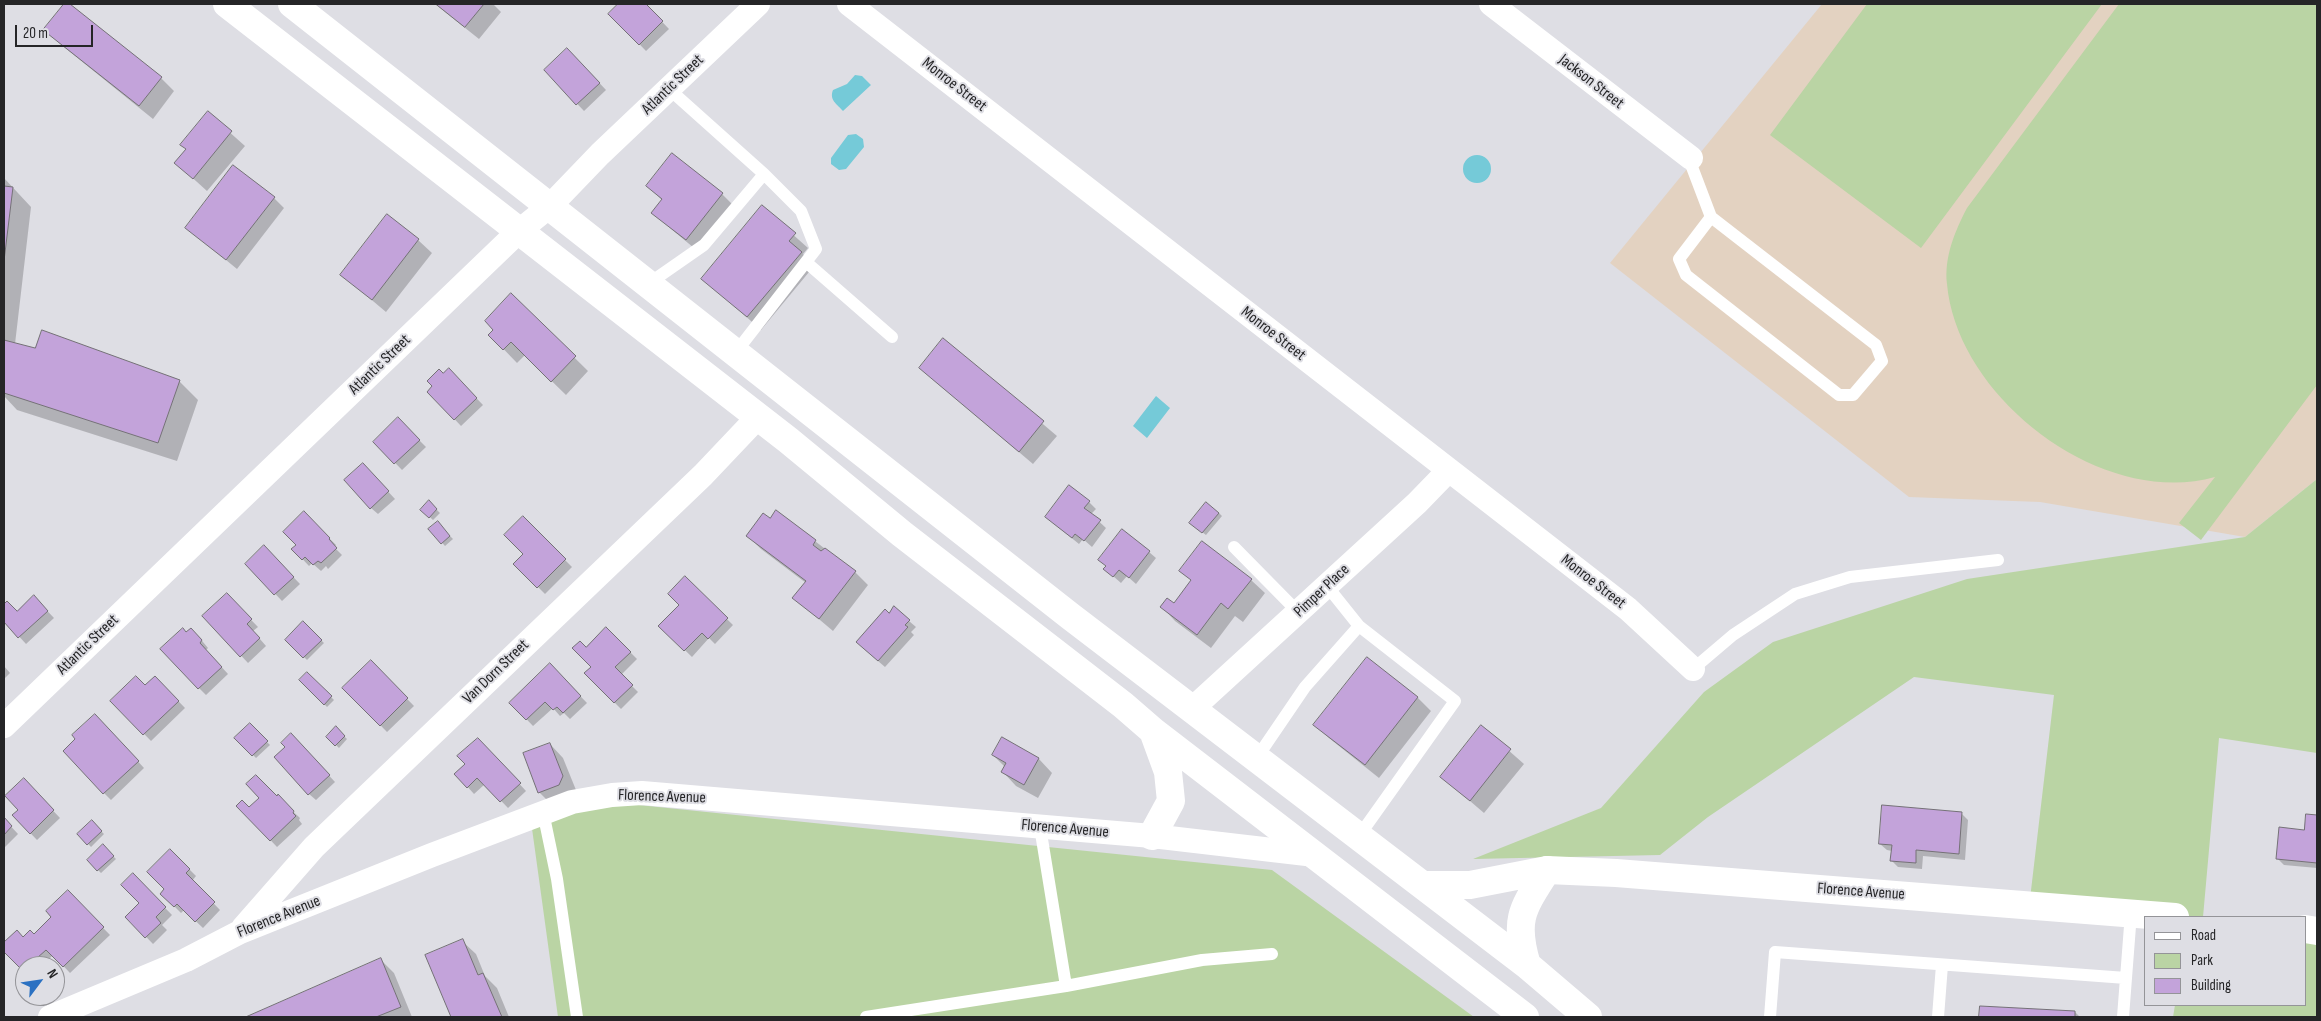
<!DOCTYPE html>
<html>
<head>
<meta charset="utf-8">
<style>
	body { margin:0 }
	#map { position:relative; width:2321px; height:1021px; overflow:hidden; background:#dedee4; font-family:"Sofia Sans Condensed",sans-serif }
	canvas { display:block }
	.frame { position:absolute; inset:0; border:5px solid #252527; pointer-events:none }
	.legend { position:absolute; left:2144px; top:916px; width:162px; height:90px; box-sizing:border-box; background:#dedee4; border:1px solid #949498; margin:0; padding:6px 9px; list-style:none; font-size:15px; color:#252527 }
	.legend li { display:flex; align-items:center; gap:10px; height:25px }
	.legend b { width:25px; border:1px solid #949498 }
	.north { position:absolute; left:15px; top:956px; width:50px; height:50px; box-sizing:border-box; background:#dedee4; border:1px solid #949498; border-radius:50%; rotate:59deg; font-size:14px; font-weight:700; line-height:20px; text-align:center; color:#252527 }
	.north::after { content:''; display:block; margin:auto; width:18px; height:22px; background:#2b71c2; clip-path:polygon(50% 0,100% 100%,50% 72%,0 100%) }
	.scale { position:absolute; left:15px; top:25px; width:78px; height:22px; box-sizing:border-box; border:2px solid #252527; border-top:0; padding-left:6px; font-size:15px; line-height:18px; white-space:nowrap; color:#252527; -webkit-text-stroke:4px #dedee4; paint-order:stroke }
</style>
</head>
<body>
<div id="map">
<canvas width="2321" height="1021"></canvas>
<div class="frame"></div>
<ul class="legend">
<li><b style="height:6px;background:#fff"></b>Road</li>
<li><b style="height:14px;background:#bad4a4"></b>Park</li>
<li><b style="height:14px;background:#c3a3da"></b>Building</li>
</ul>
<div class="north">N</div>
<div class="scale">20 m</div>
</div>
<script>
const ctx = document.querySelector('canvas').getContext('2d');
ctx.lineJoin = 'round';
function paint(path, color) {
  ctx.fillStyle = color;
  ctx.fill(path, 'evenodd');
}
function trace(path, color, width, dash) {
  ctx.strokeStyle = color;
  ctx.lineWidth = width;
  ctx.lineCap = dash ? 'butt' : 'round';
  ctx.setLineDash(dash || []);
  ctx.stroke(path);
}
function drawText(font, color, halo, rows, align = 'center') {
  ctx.font = font + ' "Sofia Sans Condensed",sans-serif';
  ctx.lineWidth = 4;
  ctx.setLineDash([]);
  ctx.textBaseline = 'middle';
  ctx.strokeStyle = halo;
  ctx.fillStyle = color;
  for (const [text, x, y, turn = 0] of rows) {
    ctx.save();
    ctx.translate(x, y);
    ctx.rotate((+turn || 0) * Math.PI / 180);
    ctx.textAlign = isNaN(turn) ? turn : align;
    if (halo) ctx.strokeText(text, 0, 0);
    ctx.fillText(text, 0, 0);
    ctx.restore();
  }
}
paint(new Path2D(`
	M1822,4H2317V479L2245,537L2040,502L1909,497L1610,263Z`), '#e3d2c1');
paint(new Path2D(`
	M1867,4H2102L1921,248L1770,135Z
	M2119,4H2317V385L2201,540L2179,523L2215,477C2102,509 1957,398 1947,284C1944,257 1955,231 1967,208Z
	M2317,479V753L2219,738L2203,917H2145L2030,899L2054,695L1914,677L1708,817L1660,855L1473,859L1601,808L1704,692L1773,642L1967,579L2245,537Z
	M580,799L1272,870L1474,1017H558L530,814Z
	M2305,928L2317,929V1017H2173L2175,1005H2305Z`), '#bad4a4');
paint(new Path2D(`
	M855,75L862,76L871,85L843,111C837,104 829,100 833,90L847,84Z
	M856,134L863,139L864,147L846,169L839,170L831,164V158L848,135Z
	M1463 169a14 14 0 1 1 28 0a14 14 0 1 1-28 0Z
	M1156,396L1170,408L1147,438L1133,426Z`), '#75cad8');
paint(new Path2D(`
	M66,4L161,78L174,91L153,119L59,43L45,30Z
	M435,4H493L501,12L479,39Z
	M620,4H645L669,29L646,51L610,14Z
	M574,56L606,90L584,111L545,70Z
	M208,113L245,146L207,191L176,163L187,149Z
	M672,154L722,194L736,208L700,253L652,213L662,200L647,186Z
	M4,178L31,207L15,344L179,381L198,400L177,461L17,410L4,396Z
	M274,198L284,208L237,269L187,228Z
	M762,207L808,248L803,254L814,266L761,330L703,278Z
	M418,240L432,253L386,312L342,275Z
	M511,295L588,371L566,395L525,355L517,363L490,335L495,330Z
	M944,340L1057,436L1033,464L920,368Z
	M443,375L455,376L483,405L461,426L429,392Z
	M398,419L426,447L402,470L375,442Z
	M369,471L395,499L378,514L371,508Z
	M429,502L440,513L433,520L421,509Z
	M1089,502L1096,509L1091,514L1106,528L1092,547L1083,539L1079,544L1053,523Z
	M776,511L855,572L868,585L833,631L794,598L806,583L761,549L748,536L770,520Z
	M304,513L336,545L334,547L342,555L328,569L326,566L321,571L312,563L309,566L293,549L297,545Z
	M1219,513L1222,516L1206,535L1194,526Z
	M523,518L572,567L545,594L515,564L524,554Z
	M437,523L453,539L445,546L430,529Z
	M1149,552L1156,558L1136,584L1127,576L1121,583L1105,569Z
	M271,554L300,584L282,601L247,564Z
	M1181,571L1251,580L1265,593L1243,622L1235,616L1211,648L1175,621L1162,607L1174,605L1192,581Z
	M685,578L733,625L715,644L709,638L692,657L660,626L681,605Z
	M227,595L258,627L253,631L266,646L248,663L204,616Z
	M34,597L54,618L26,644L4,620V605L7,602L17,612Z
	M889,614L909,621L916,627L911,632L914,635L885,667L864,649Z
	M303,623L324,643L307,660L287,640Z
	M606,628L637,659L621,675L638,692L621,709L585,673L592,667Z
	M186,634L198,636L208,648L206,650L228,674L206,695L199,688Z
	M1367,658L1418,698L1431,711L1379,778L1329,738L1315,725Z
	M371,662L414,706L387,732L344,688Z
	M550,665L587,703L570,719L564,713L560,716L553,708L533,726L511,703Z
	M4,666L10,673L4,679Z
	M307,673L334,700L327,707L301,680Z
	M155,677L185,708L151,741L112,701L145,687Z
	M102,722L144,768L111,800L104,793Z
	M250,725L270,745L256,758L236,738Z
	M1482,727L1524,764L1484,813L1442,777Z
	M336,728L347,739L339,748L328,737Z
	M478,739L526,791L508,808L485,784L474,794L456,774L466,764Z
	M1002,739L1039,759L1052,773L1038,798L1016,786L1003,772L1005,767L993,755Z
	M298,742L335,782L316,800L309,794Z
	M550,744L563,758L576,790L553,806L539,792Z
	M256,777L300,818L299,820L302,824L277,847L238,806L249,809L261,798Z
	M24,780L60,818L37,840L14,816L20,810Z
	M1961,813L1968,820L1965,860L1923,856L1922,869L1898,867L1892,861V851L1887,850L1880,844Z
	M2307,815L2317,816V868L2284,865L2277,858L2305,831Z
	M4,819L18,834L4,848Z
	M92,822L104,834L91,847L79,834Z
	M103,846L116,859L101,873L88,860Z
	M170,850L196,876L192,881L220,910L203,928L184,910L181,913L162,894L166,890Z
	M133,875L172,915L162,925L167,930L153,944L127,917L141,903Z
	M68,892L110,935L70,973L53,955L42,966H25V972L4,950V944L17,932L23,938L34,935L53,917Z
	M462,941L476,954L485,976L497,988L509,1017H453L427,955Z
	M381,960L394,973L412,1017H249Z
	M1981,1007L2075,1012L2080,1017H1981Z`), '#0003');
const building = new Path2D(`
	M64,4H70L162,77L139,106L43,30Z
	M436,4H484L465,27Z
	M618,4H646L663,21L639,45L608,14Z
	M567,48L600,83L576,105L544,70Z
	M208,111L232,131L193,179L174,163L186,149L180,145Z
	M672,153L723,193L686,240L651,213L662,199L646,186Z
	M233,165L275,197L226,260L185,228Z
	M4,186L13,187L4,261Z
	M762,205L796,233L789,241L802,252L747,317L701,279Z
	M387,214L419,239L372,300L340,275Z
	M511,293L576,356L551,382L511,342L503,350L488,335L493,330L485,321Z
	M42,330L180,380L158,443L4,393V340L35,348Z
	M943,338L1044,421L1019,452L919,368Z
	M449,368L477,398L454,420L427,392L432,386L427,381L439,369L443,373Z
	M398,417L420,440L394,464L373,442Z
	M363,463L389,491L370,509L344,480Z
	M1069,485L1090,501L1084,508L1101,520L1084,541L1075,534L1072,538L1045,517Z
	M429,500L437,509L429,518L420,510Z
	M1206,502L1219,513L1202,533L1189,523Z
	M776,510L816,540L813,545L821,551L825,548L856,571L819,619L792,598L806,581L746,536L763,513L770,518Z
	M304,511L330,538L329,539L337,548L321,563L318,561L313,565L305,557L302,560L291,549L296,545L283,532Z
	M523,516L566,559L537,588L513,564L523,554L504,535Z
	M438,521L450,536L441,544L428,529Z
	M1122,529L1150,551L1129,578L1119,570L1113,577L1103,569L1106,566L1098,560Z
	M1202,541L1252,579L1228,609L1221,603L1197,635L1160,607L1167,598L1174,603L1191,580L1179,571Z
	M264,545L294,577L274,595L245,564Z
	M685,576L728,618L708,639L702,633L684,651L658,626L679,605L668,594Z
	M227,593L252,619L247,624L260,638L240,657L202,616Z
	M34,595L48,611L18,638L4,622V604L7,601L17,611Z
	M894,606L910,620L905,625L908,627L878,661L856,642L885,609L889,613Z
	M303,621L322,640L303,658L285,640Z
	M606,627L631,652L615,667L633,685L614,703L584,673L591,667L572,648L580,641L586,647Z
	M183,628L186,632L191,628L202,640L200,643L222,667L198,689L160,649Z
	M1367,657L1418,697L1365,765L1313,725Z
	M371,660L408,698L380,726L342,688Z
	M550,663L581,696L563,713L557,707L553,710L545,702L526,720L509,703Z
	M307,672L332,696L324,705L299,680Z
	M136,676L145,685L155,676L179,701L143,735L110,701Z
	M95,714L139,761L103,794L63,751L75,739L72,735Z
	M250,723L268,741L252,756L234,738Z
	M1481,725L1511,749L1470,801L1440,777Z
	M336,726L345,736L335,746L326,737Z
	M291,733L330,775L308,795L274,757L285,747L281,743Z
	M1002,737L1039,758L1024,785L1001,772L1006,763L992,755Z
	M478,738L521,783L500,802L477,778L467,788L454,774L465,764L457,756Z
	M550,743L563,776L559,785L538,793L523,753Z
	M256,775L277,796L278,794L294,811L293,813L296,816L270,841L236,806L242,800L249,807L259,798L246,784Z
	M24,778L54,810L30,834L12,815L18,810L5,796Z
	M1882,805L1962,812L1959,854L1916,850V863L1890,861L1892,845L1879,844Z
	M2306,814L2317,815V863L2276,859L2279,827L2304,830Z
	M4,817L12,826L4,835Z
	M92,820L102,831L87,845L77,834Z
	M103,844L114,856L97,871L87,860Z
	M170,849L190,869L186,873L215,902L195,922L177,904L174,907L160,894L164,889L147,872Z
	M133,873L166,907L156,917L161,923L145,938L125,917L139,903L121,885Z
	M68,890L104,927L63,967L46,950L28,966H25L23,971L4,952V942L17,930L23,937L30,930L34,934L51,917L46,911Z
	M463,939L478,975L483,973L502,1017H451L425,955Z
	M381,958L401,1007L376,1017H246Z
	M1980,1006L2075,1011V1017H1979Z`);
paint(building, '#c3a3da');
trace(building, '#747176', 1);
trace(new Path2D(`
	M669,89L764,174L801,211L816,249L736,352
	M1691,158L1692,167L1711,217L1876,345L1882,361L1853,395H1839L1686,275L1679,259L1711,217
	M806,262L892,337
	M648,284L704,245L764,174
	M1234,547L1298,612
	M1327,586L1359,626
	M1693,669L1733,635L1795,594L1850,577L1998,560
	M1256,759L1305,687L1359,626L1455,701L1359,836
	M543,812L557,879L577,1017
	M1040,827L1066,986
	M2126,978L2131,913
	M866,1017L1066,986L1202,960L1272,954
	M1770,1017L1775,952L2126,978L2123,1017
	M1938,1017L1942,965`), '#fff', 12);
trace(new Path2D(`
	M849,4L1628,609L1693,669
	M1491,4L1691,158
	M1192,709L1417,503L1449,470
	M4,726L519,231L550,206L600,154L758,4
	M243,928L314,847L703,475L758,417
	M50,1017L186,960L240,932L432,855L572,802L612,795L642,793L1152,836L1315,855`), '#fff', 24);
trace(new Path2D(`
	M1547,870L1616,873L2175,917
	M2305,929L2317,931`), '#fff', 28);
trace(new Path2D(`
	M227,4L788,440L902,534L1123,705L1153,731L1525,1017
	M292,4L1070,616L1527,965L1588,1017
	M1152,836L1171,801L1168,772L1153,731
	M1424,885H1470L1547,870
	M1527,965C1513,919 1523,908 1547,870`), '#fff', 28);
drawText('16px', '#252527', '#dedee4', [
	["Jackson Street",1591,82,38],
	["Atlantic Street",673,85,-44],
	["Monroe Street",954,85,38],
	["Monroe Street",1273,334,38],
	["Atlantic Street",380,365,-44],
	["Monroe Street",1593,582,38],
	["Pimper Place",1322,591,-43],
	["Atlantic Street",88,645,-44],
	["Van Dorn Street",496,672,-44],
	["Florence Avenue",662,797,2],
	["Florence Avenue",1065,829,5],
	["Florence Avenue",1861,892,4],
	["Florence Avenue",279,917,-22]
]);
</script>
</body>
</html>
